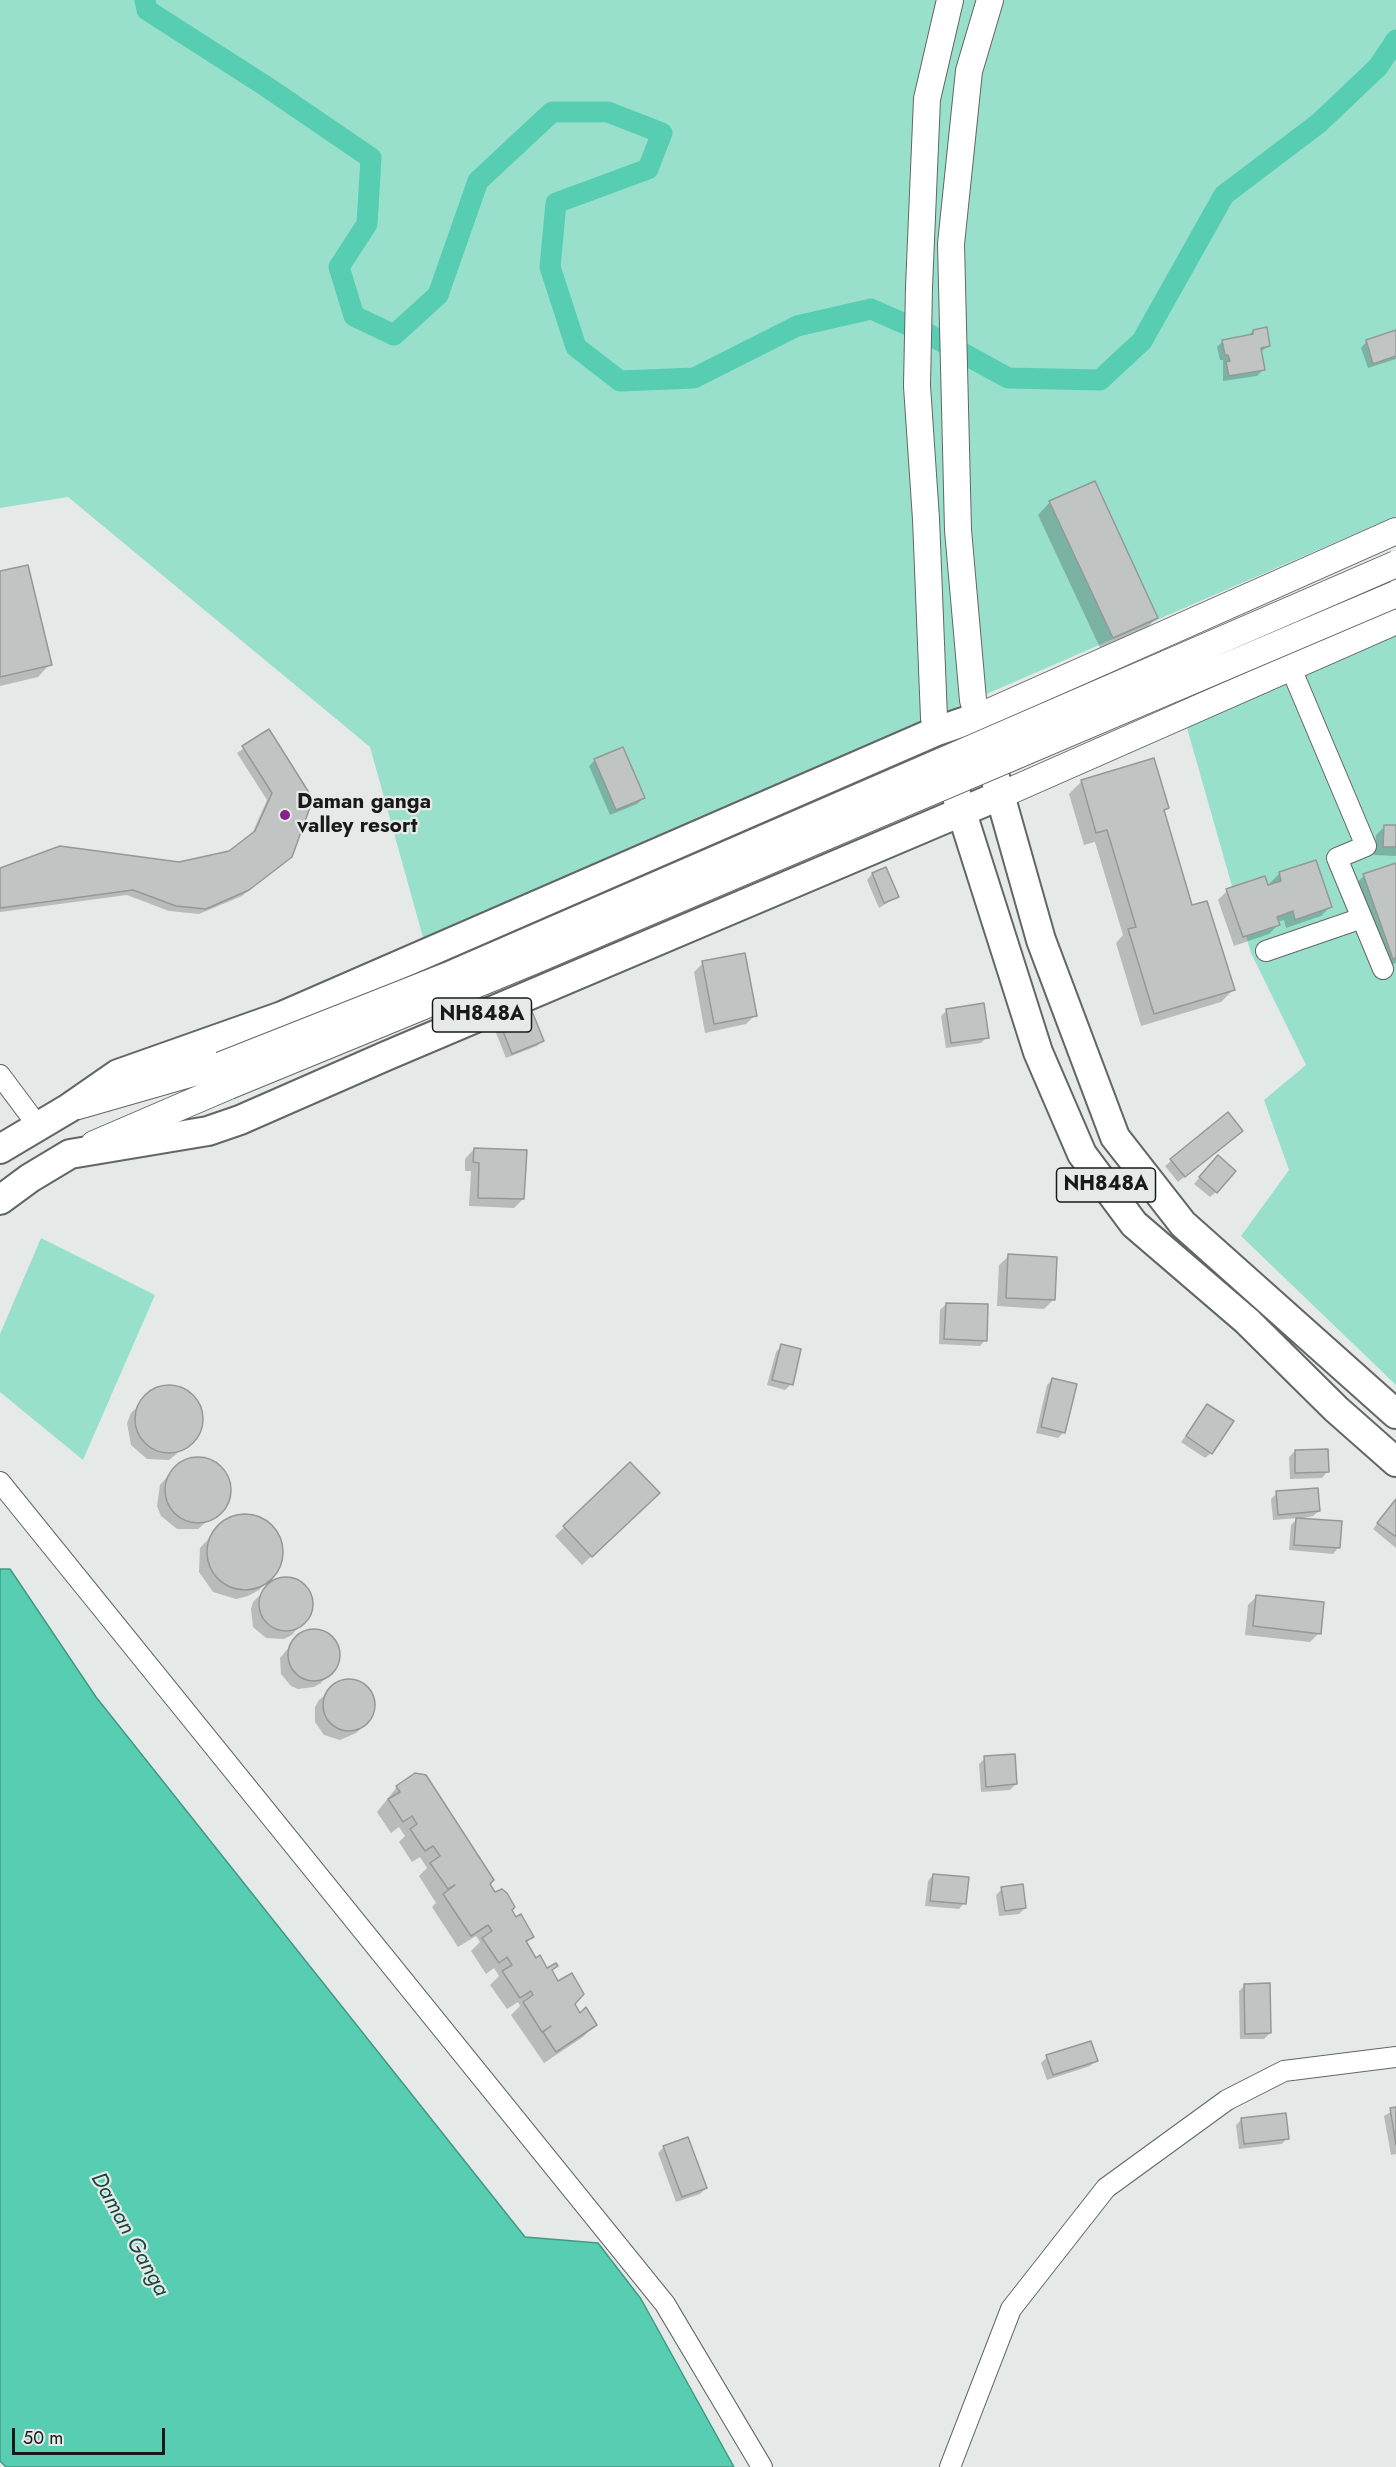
<!DOCTYPE html>
<html>
<head>
<meta charset="utf-8">
<style>
	body { margin:0 }
	#map { position:relative; width:1396px; height:2467px; overflow:hidden; background:#e5eae8; font-family:Jost,sans-serif }
	canvas { display:block }
	.scale { position:absolute; left:12px; top:2428px; width:153px; height:27px; box-sizing:border-box; border:3px solid #181a1a; border-top:0; padding-left:8px; font-size:18px; line-height:21px; white-space:nowrap; color:#181a1a; -webkit-text-stroke:4px #e5eae8; paint-order:stroke }
</style>
</head>
<body>
<div id="map">
<canvas width="1396" height="2467"></canvas>
<div class="scale">50 m</div>
</div>
<script>
const ctx = document.querySelector('canvas').getContext('2d');
ctx.lineJoin = 'round';
function paint(path, color) {
  ctx.fillStyle = color;
  ctx.fill(path, 'evenodd');
}
function trace(path, color, width, dash) {
  ctx.strokeStyle = color;
  ctx.lineWidth = width;
  ctx.lineCap = dash ? 'butt' : 'round';
  ctx.setLineDash(dash || []);
  ctx.stroke(path);
}
function drawText(font, color, halo, rows, align = 'center') {
  ctx.font = font + ' Jost,sans-serif';
  ctx.lineWidth = 4.5;
  ctx.setLineDash([]);
  ctx.textBaseline = 'middle';
  ctx.strokeStyle = halo;
  ctx.fillStyle = color;
  for (const [text, x, y, turn = 0] of rows) {
    ctx.save();
    ctx.translate(x, y);
    ctx.rotate((+turn || 0) * Math.PI / 180);
    ctx.textAlign = isNaN(turn) ? turn : align;
    if (halo) ctx.strokeText(text, 0, 0);
    ctx.fillText(text, 0, 0);
    ctx.restore();
  }
}
paint(new Path2D(`
	M0,0H1396V516L478,915L424,941L370,747L68,497L0,508Z
	M1396,633V1385L1241,1236L1289,1170L1264,1100L1306,1065L1251,953L1185,721Z
	M41,1238L155,1295L83,1460L0,1392V1334Z`), '#99e0cc');
const water = new Path2D(`
	M0,1569H10L96,1697L525,2237L598,2243L641,2299L734,2467H6L0,2461Z`);
paint(water, '#57ceb2');
trace(water, '#449884', 1.5);
paint(new Path2D(`
	M1253,331L1269,346L1260,352L1263,370L1257,376L1223,381V360H1220L1217,347L1223,341L1247,337Z
	M1396,332V359L1368,368L1361,348L1366,342Z
	M1050,502L1157,618L1144,630L1101,650L1038,515Z
	M0,573L50,664L38,677L0,686Z
	M269,731L284,862L242,896L199,914L169,911L127,895L0,912V869L179,863L230,852L251,836L267,800L237,753Z
	M595,760L643,798L637,804L610,815L589,766Z
	M1153,760L1167,807L1163,812L1191,907L1233,990L1221,1002L1141,1026L1116,943L1123,935L1095,842L1084,845L1069,794L1081,782Z
	M1385,826L1396,827V856L1374,855L1376,835Z
	M1396,864V963L1384,967L1354,885L1364,876Z
	M1280,873L1330,907L1321,916L1286,928L1284,920L1277,922L1278,925L1269,934L1234,946L1218,900L1227,891L1271,885L1270,883Z
	M872,874L897,897L879,908L867,880Z
	M703,963L755,1015L746,1024L705,1033L694,972Z
	M947,1010L987,1037L981,1043L946,1048L941,1016Z
	M500,1023L542,1041L537,1046L506,1058L494,1028Z
	M1227,1114L1235,1136L1178,1182L1165,1166Z
	M474,1149L523,1199L514,1208L469,1206L471,1171H465V1159Z
	M1212,1163L1216,1192L1210,1197L1194,1184Z
	M1009,1256L1053,1300L1044,1309L997,1306L999,1265Z
	M946,1304L985,1340L980,1346L939,1344L940,1310Z
	M781,1346L791,1384L785,1390L767,1385L776,1352Z
	M1053,1379L1064,1432L1058,1438L1036,1433L1047,1385Z
	M176,1387L186,1391L199,1406L201,1427L197,1437L169,1460L147,1459L131,1445L127,1423L131,1413L156,1389Z
	M1208,1406L1211,1453L1205,1458L1181,1442Z
	M1295,1451L1327,1472L1322,1478L1290,1479L1289,1457Z
	M194,1459L214,1462L227,1477L230,1486L225,1506L198,1529H177L161,1516L157,1506L160,1485L176,1467Z
	M630,1464L649,1502L582,1565L555,1536Z
	M1277,1493L1319,1511L1313,1516L1300,1519L1338,1548L1333,1554L1289,1550L1291,1525L1298,1518L1273,1520L1271,1499Z
	M1396,1500V1548L1373,1529Z
	M249,1515L271,1525L282,1547L277,1571L259,1590L248,1596L236,1599L213,1592L199,1572L200,1548L226,1520Z
	M290,1579L297,1581L309,1592L311,1610L292,1635L284,1639L266,1638L253,1627L251,1609L253,1602L274,1581Z
	M1257,1596L1319,1633L1310,1642L1245,1635L1248,1605Z
	M316,1630L332,1637L339,1652V1660L321,1683L314,1687L298,1689L291,1686L281,1674L280,1658L300,1634Z
	M342,1681L358,1682L365,1686L373,1700L371,1717L366,1723L356,1733L340,1740L324,1735L315,1722V1707L319,1700Z
	M985,1758L1016,1784L1010,1790L981,1792L979,1764Z
	M397,1787L488,1884L494,1894L532,1937L526,1943L535,1960L547,1970L556,1966L551,1971L580,2015L595,2025L583,2037L544,2063L511,2015L520,2006L518,2002L507,2009L490,1985L499,1976L494,1968L486,1974L471,1951L480,1942L476,1936L458,1947L432,1907L436,1903L419,1876L427,1868L420,1857L412,1862L399,1842L405,1836L399,1827L391,1833L377,1812Z
	M933,1875L964,1903L959,1909L925,1906L928,1881Z
	M1002,1889L1025,1908L1019,1914L999,1916L996,1895Z
	M1245,1985L1270,2033L1264,2039H1240L1239,1991Z
	M1047,2057L1096,2061L1090,2066L1047,2080L1041,2063Z
	M1396,2109V2154L1391,2155L1384,2116Z
	M1242,2119L1287,2138L1282,2144L1239,2149L1236,2125Z
	M664,2147L706,2188L700,2194L676,2202L658,2153Z`), '#0003');
trace(new Path2D(`
	M145,0L147,10L267,87L371,158L367,224L339,267L354,316L394,335L438,295L478,181L552,112H608L662,133L648,169L556,203L550,267L576,347L620,381L694,378L797,326L871,309L928,334L1008,378L1100,380L1142,341L1224,195L1319,123L1378,67L1396,40`), '#57ceb2', 21);
const building = new Path2D(`
	M1267,327L1270,346L1261,348L1265,370L1229,376L1226,362L1230,361L1228,355H1225L1222,340L1253,334V330Z
	M1396,330V356L1373,364L1366,340Z
	M1095,481L1158,618L1113,638L1049,501Z
	M28,565L52,665L0,677V571Z
	M269,729L313,799L292,857L249,890L206,909L176,906L133,890L0,908V868L60,846L179,862L229,851L255,831L272,793L242,746Z
	M623,747L645,798L616,810L594,759Z
	M1154,758L1169,808L1164,810L1192,905L1207,901L1235,990L1154,1014L1128,929L1136,927L1107,830L1096,833L1081,780Z
	M1384,825H1396V847H1383Z
	M1316,860L1332,907L1295,920L1293,911L1277,917L1280,925L1243,937L1226,889L1265,876L1268,885L1281,881L1279,872Z
	M1396,863V958L1393,959L1363,874Z
	M886,867L899,897L884,903L872,873Z
	M745,953L757,1016L714,1024L702,961Z
	M984,1003L989,1038L951,1043L946,1009Z
	M531,1009L544,1041L512,1054L499,1021Z
	M1228,1112L1243,1131L1185,1177L1170,1159Z
	M474,1148L527,1150L524,1199L478,1198L479,1163L473,1162Z
	M1218,1155L1236,1171L1217,1193L1199,1177Z
	M1008,1254L1057,1257L1055,1300L1006,1298Z
	M946,1303L988,1304L987,1341L944,1339Z
	M781,1344L801,1349L793,1385L772,1380Z
	M1052,1378L1077,1384L1065,1433L1041,1427Z
	M135 1419a34 34 0 1 1 68 0a34 34 0 1 1-68 0Z
	M1207,1404L1234,1421L1212,1454L1186,1436Z
	M1328,1449L1329,1472L1295,1473V1450Z
	M165 1490a33 33 0 1 1 66 0a33 33 0 1 1-66 0Z
	M630,1462L660,1493L592,1557L563,1526Z
	M1318,1488L1320,1511L1278,1515L1276,1491Z
	M1396,1499V1537L1377,1523Z
	M207 1552a38 38 0 1 1 76 0a38 38 0 1 1-76 0Z
	M1296,1518L1342,1521L1340,1548L1294,1545Z
	M259 1604a27 27 0 1 1 54 0a27 27 0 1 1-54 0Z
	M1256,1595L1324,1602L1321,1634L1253,1626Z
	M288 1655a26 26 0 1 1 52 0a26 26 0 1 1-52 0Z
	M323 1705a26 26 0 1 1 52 0a26 26 0 1 1-52 0Z
	M1015,1754L1017,1784L986,1787L984,1756Z
	M415,1773L426,1775L494,1880L490,1884L495,1892L502,1889L507,1893L515,1907L512,1910L516,1917L521,1914L534,1937L526,1941L536,1958L540,1955L547,1968L556,1963L558,1966L552,1970L558,1981L572,1973L584,1994L575,2004L580,2013L586,2007L597,2025L556,2052L543,2032L551,2026L542,2032L523,2002L533,1995L531,1991L520,1998L502,1971L512,1965L507,1957L499,1963L482,1938L492,1931L488,1925L471,1936L443,1894L455,1885L448,1889L430,1863L440,1856L433,1846L425,1851L410,1829L417,1824L412,1816L403,1822L388,1799L400,1792L396,1786Z
	M933,1874L969,1877L966,1904L930,1901Z
	M1023,1884L1026,1908L1005,1911L1001,1887Z
	M1270,1983L1271,2033L1245,2034L1244,1984Z
	M1091,2041L1098,2061L1053,2075L1046,2055Z
	M1396,2107V2145L1390,2108Z
	M1286,2113L1289,2139L1244,2144L1241,2118Z
	M688,2137L707,2188L682,2197L663,2146Z`);
paint(building, '#c0c5c3');
trace(building, '#949997', 1.5);
const minor = new Path2D(`
	M1290,666L1366,846L1337,858L1383,969
	M1266,951L1362,918
	M0,1075L38,1126
	M0,1482L665,2304L762,2467
	M950,2467L1011,2309L1106,2188L1227,2100L1284,2071L1396,2057`);
const major = new Path2D(`
	M990,0L969,71L951,244L958,530L973,700L978,717L1396,531
	M937,731L934,718L926,519L917,386L919,287L927,99L950,0
	M1001,795L1396,621
	M78,1106L221,1065
	M94,1144L229,1086`);
const highway = new Path2D(`
	M956,794L1038,1052L1082,1154L1134,1224L1247,1321L1336,1409L1396,1462
	M0,1149L69,1108L118,1074L282,1016L937,731L978,717L1041,940L1115,1137L1183,1224L1396,1414
	M0,1200L30,1178L70,1154L208,1131L240,1120L386,1056L1001,795`);
trace(minor, '#626665', 22);
trace(major, '#626665', 28);
trace(highway, '#626665', 32);
trace(minor, '#fff', 20);
trace(major, '#fff', 26);
trace(highway, '#fff', 28);
const majorBridge = new Path2D(`
	M221,1065L454,973L1396,564
	M229,1086L531,962L1396,594`);
trace(majorBridge, '#626665', 28, []);
trace(majorBridge, '#fff', 26);
for (const [x, y, r, color] of [
	[285,815,6,"#85228b"]
]) {
  const dot = new Path2D();
  dot.arc(x, y, r, 0, 2 * Math.PI);
  ctx.fillStyle = color;
  ctx.fill(dot);
  trace(dot, '#e5eae8', 2);
}
for (const [x, y, w] of [
	[482,1015,99],
	[1106,1185,99]
]) {
  const box = new Path2D();
  box.roundRect(x - w / 2, y - 17, w, 34, 4.5);
  ctx.fillStyle = '#e5eae8';
  ctx.fill(box);
  trace(box, '#181a1a', 1.5);
}
drawText('bold 20px', '#181a1a', null, [
	["NH848A",482,1015],
	["NH848A",1106,1185]
]);
drawText('bold 21px', '#181a1a', '#e5eae8', [
	["Daman ganga",297,803],
	["valley resort",297,827]
], 'left');
drawText('italic 22px', '#174a3f', '#e5eae8', [
	["Daman Ganga",129,2235,61]
]);
</script>
</body>
</html>
